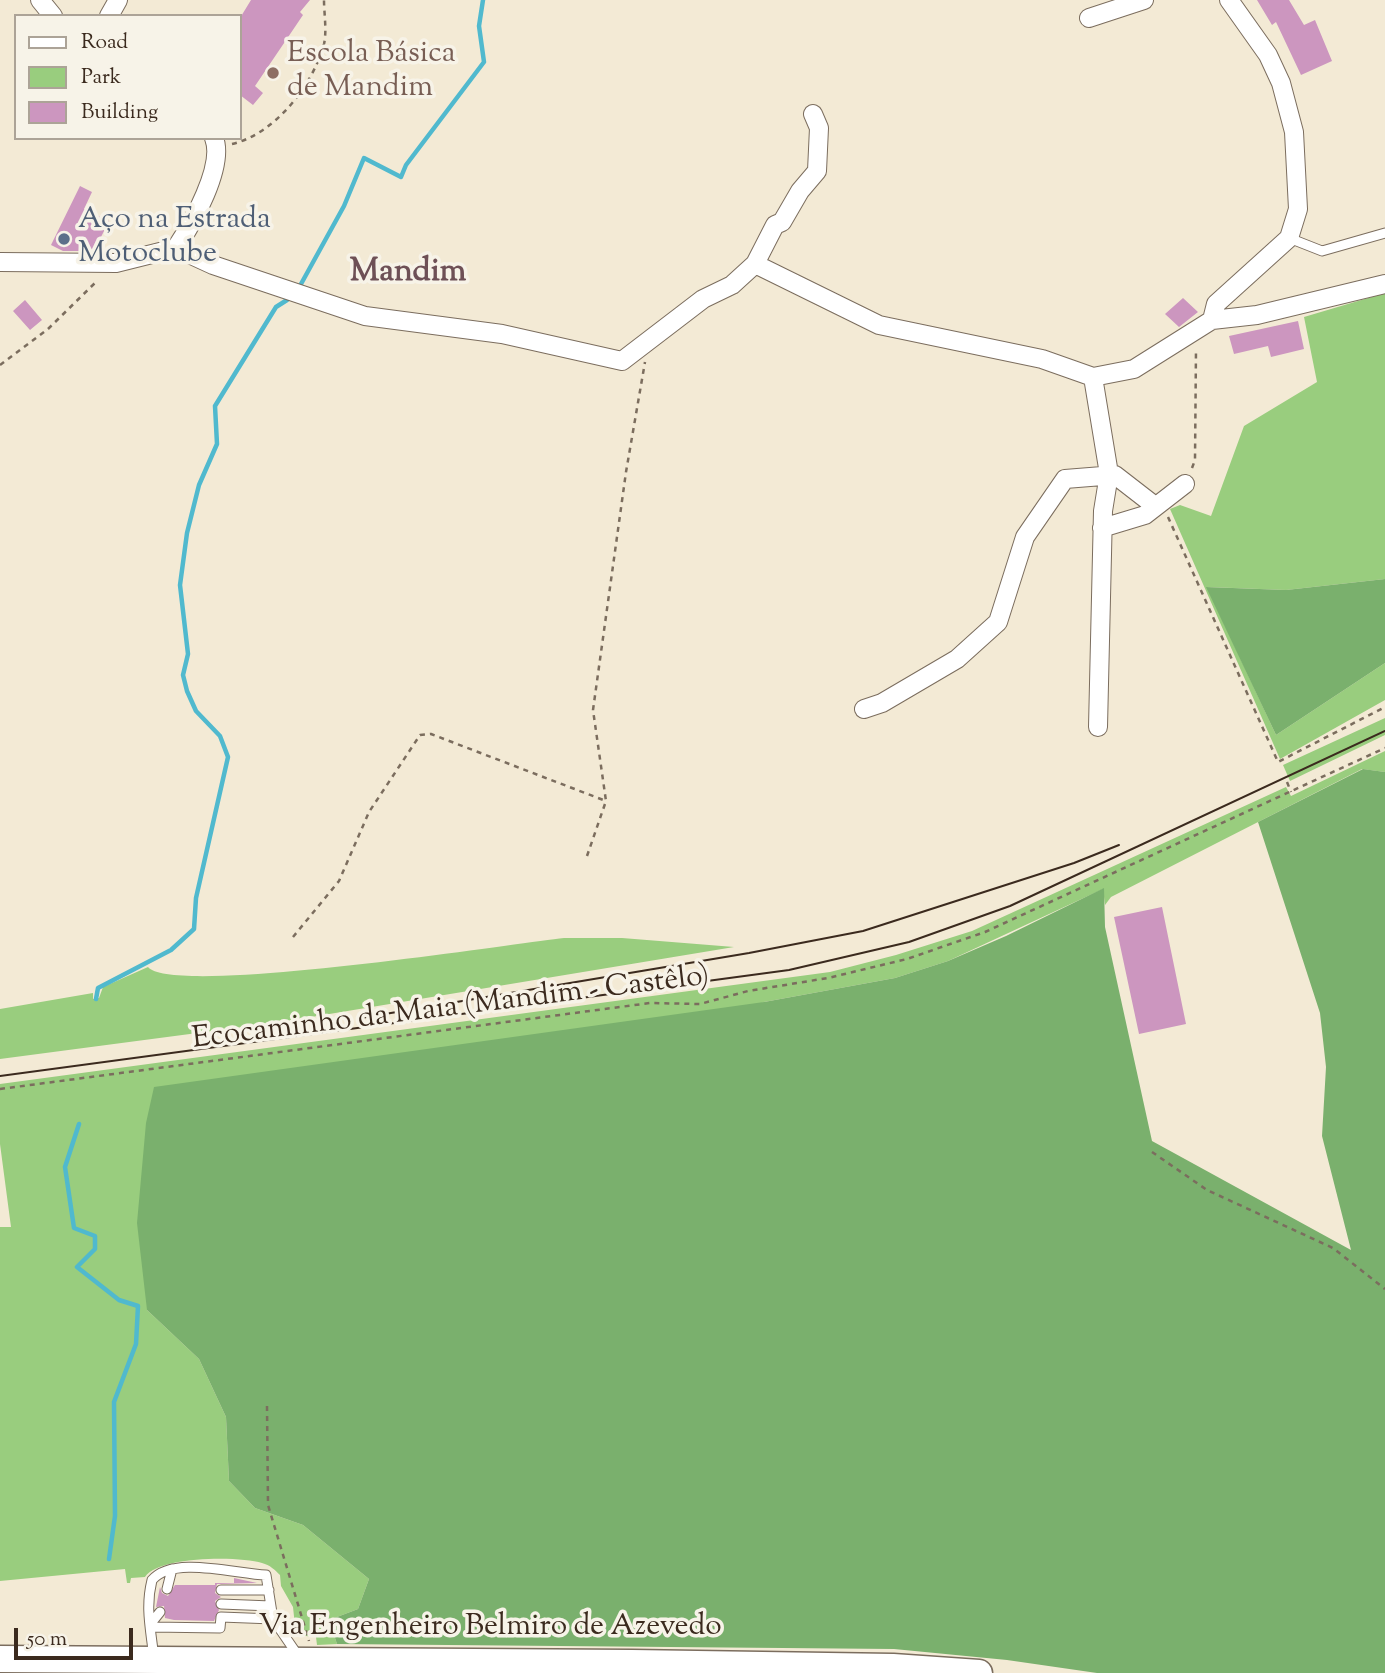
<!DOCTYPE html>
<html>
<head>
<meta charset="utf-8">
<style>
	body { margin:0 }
	#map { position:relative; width:1385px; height:1673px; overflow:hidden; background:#f3ead5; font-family:"Sorts Mill Goudy",serif }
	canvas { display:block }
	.legend { position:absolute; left:14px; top:14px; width:228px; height:126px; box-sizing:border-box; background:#f7f3e8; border:2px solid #aca397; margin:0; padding:9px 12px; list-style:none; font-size:21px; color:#3b2a1e }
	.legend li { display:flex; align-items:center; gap:14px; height:35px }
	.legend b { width:35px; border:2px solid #aca397 }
	.scale { position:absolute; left:14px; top:1628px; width:119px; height:32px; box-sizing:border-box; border:4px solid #3b2a1e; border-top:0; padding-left:9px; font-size:21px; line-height:24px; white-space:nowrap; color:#3b2a1e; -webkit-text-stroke:5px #f7f3e8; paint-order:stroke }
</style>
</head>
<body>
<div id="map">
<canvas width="1385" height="1673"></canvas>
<ul class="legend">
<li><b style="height:9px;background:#fff"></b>Road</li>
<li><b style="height:19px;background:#99cd7e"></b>Park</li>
<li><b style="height:19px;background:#cc96bf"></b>Building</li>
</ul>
<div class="scale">50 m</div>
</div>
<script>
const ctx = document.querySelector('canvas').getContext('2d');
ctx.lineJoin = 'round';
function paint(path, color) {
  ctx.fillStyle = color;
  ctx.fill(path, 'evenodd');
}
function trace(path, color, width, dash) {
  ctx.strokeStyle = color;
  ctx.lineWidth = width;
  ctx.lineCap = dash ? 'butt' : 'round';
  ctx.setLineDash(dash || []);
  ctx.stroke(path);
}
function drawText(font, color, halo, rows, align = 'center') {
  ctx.font = font + ' "Sorts Mill Goudy",serif';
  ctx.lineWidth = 7;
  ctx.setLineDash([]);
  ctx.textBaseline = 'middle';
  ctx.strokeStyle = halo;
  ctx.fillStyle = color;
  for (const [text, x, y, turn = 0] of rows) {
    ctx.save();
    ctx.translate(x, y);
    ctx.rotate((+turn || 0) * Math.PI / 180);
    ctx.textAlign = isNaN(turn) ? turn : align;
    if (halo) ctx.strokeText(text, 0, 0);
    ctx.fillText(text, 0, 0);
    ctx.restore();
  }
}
paint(new Path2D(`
	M1385,293V579L1286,590L1207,587L1276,735L1385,663V700L1280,759L1170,509L1180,505L1211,516L1244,426L1317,382L1304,317Z
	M1385,718V735L1290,781L1283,765Z
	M1385,751V772L1362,769L1111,897L1105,905L1103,889L948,961L895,978L764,1002L147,1310L199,1359L226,1417L229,1481L255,1508L303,1525L369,1579L358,1609L329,1620L337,1644L317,1645L316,1637L296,1635L293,1607L281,1586L280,1575C275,1570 270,1565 262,1563C239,1556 159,1556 145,1577L131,1578L130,1583H127L125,1569L0,1581V1227H11L0,1144V1084L830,972L896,955L972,931L1286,787L1291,796Z
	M564,938H622L734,947L281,1022L0,1059V1009L93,993V999L99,998L103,987L148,967C173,997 509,944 564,938Z`), '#99cd7e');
paint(new Path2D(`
	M1385,579V663L1276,735L1206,587L1286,590Z
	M1363,769L1385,772V1673H1097L1007,1660L894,1649L337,1644L329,1620L358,1609L369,1579L303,1525L255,1508L229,1481L226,1417L199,1359L147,1310L137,1223L146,1123L154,1087L764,1002L895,978L948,961L1006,936L1104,888L1105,927L1152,1141L1351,1250L1322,1136L1326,1067L1320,1013L1258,822Z`), '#7ab06d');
trace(new Path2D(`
	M301,284L344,206L364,158L401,177L406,165L484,62L479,26L483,0
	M96,999L98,988L171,950L194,929L196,898L228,757L220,736L196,711L187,691L183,675L188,654L180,585L187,533L199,485L217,444L215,406L276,307L287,300
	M79,1124L65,1167L74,1228L95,1236V1249L77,1267L119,1300L138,1306L136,1344L114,1402L115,1516L109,1559`), '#50b9ce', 4.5);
paint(new Path2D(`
	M251,0H310L300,12L303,15L255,86L263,93L253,105L240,95V18Z
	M1257,0H1289L1304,25L1315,20L1332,61L1301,75L1276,22L1272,25Z
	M80,186L92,192L84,209L109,221L94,251H63L51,245Z
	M1183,298L1198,312L1179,327L1165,314Z
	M25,300L42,320L30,330L13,311Z
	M1298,321L1304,349L1271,357L1268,346L1234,354L1229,336Z
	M1162,907L1186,1024L1139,1034L1114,917Z
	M234,1578L257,1583L217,1584L215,1593L221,1597L215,1601L219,1610L214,1621L174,1620L165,1618L164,1606L156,1607L160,1587L162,1593L168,1596L175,1585H215V1583H234Z`), '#cc96bf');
const lane = new Path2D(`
	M1289,238L1322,251L1385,233
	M167,1589L172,1569
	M221,1590H269
	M221,1604L271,1606
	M152,1622L160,1612
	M152,1627L220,1628L221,1617L273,1619
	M154,1659C151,1630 145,1608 152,1580C173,1555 236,1574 266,1575L273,1619L299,1657`);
const street = new Path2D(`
	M40,0L53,16
	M109,16L118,0
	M1089,18L1144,0
	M176,248C192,224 225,166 214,138
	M0,262L116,263L176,248L213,265L365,316L502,334L622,361L703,299L732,285L755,264L879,325L1042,359L1093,377L1134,369L1212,320L1257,315L1385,284
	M755,264L775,225L782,222L800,191L817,171L819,128L813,114
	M1212,320L1216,304L1289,238L1298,209L1294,132L1281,83L1268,55L1229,0
	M1093,377L1109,474L1103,511L1098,727
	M1102,528L1145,515L1185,484
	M864,709L882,703L957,659L998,622L1025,537L1065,479L1115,475L1155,506`);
const secondary = new Path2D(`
	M0,1659L632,1663L893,1667L979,1673`);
trace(lane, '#7b6d5e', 11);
trace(street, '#7b6d5e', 20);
trace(secondary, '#7b6d5e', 29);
trace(new Path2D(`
	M232,144C275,134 313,85 324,44C327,31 324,13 324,0
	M0,365L48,329L98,280
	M1192,468L1195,460L1196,349
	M1168,517L1278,762L1385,707
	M1287,782L1291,792
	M587,856L606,801L593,710L626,472L645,362
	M293,937L339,881L369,812L420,735L431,734L606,801
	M0,1089L650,1003L700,1004L748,991L828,978L907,959L985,932L1385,748
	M1152,1152L1207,1190L1333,1248L1385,1289
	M267,1406L268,1505L309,1641`), '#7b6d5e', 2.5, [5, 5]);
trace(lane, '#fff', 9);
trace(street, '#fff', 18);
trace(secondary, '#fff', 26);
trace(new Path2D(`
	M361,1018L749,953L863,931L1074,863L1119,845
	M0,1076L789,970L909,942L1010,906L1385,731`), '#3b2a1e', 2);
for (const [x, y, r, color] of [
	[273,73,7,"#8d6e63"],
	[64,239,7,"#5c6f8a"]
]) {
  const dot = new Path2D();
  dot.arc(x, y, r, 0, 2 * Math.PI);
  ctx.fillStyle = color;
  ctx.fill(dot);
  trace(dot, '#f7f3e8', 2.5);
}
drawText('30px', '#785e54', '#f7f3e8', [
	["Escola Básica",287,56],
	["de Mandim",287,90]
], 'left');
drawText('30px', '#4e5e75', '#f7f3e8', [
	["Aço na Estrada",78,222],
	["Motoclube",78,256]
], 'left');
drawText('30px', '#3b2a1e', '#f7f3e8', [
	["Ecocaminho da Maia (Mandim - Castêlo)",451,1010,-7],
	["Via Engenheiro Belmiro de Azevedo",490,1629]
]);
drawText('bold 32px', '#6e5056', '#f7f3e8', [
	["Mandim",408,275]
]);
</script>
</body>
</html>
